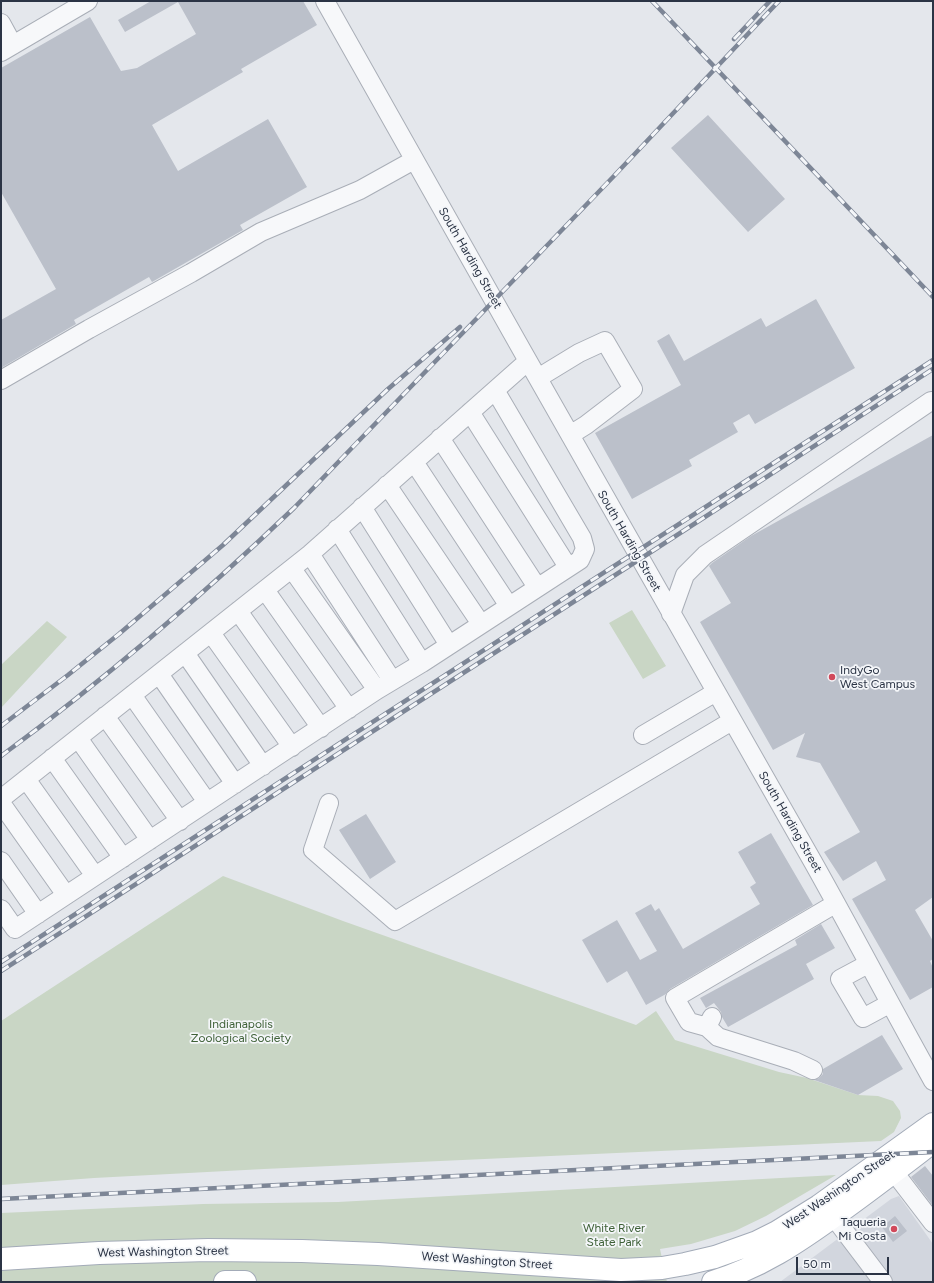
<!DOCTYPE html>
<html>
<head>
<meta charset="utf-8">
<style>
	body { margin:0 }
	#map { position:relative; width:934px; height:1283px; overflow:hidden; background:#e4e7ec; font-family:Figtree,sans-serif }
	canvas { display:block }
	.frame { position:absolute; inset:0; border:2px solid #2b3445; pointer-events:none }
	.scale { position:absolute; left:796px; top:1257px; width:93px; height:18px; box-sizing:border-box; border:2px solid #2b3445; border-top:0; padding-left:5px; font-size:12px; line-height:14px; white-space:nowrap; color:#2b3445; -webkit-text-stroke:3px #f4f6f9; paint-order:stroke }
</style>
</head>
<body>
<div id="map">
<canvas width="934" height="1283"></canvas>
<div class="frame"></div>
<div class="scale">50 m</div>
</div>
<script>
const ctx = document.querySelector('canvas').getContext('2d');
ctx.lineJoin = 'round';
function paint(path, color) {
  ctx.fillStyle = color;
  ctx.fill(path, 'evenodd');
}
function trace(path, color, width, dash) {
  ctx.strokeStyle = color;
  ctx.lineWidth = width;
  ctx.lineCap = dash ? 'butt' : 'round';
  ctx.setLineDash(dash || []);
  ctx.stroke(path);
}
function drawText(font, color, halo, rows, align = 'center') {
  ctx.font = font + ' Figtree,sans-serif';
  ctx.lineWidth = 3.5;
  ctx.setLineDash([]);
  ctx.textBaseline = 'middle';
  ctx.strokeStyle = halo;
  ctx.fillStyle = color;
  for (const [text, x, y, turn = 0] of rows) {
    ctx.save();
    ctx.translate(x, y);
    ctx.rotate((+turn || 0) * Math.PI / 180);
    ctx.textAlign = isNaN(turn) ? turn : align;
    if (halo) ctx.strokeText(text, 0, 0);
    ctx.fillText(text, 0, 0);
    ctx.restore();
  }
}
paint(new Path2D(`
	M899,1196L933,1244V1282H780L891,1199Z`), '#d2d6de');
paint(new Path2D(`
	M632,610L666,666L643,679L609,623Z
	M47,621L67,637L1,708V665Z
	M223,876L343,921L636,1025L656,1011L675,1040L779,1072L807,1078L858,1095L878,1096L893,1101L900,1111L901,1118L894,1132L881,1141L264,1169L94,1178L1,1185V1021Z
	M836,1175L766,1216L735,1231L691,1244L660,1249L667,1282H1V1213L203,1204L338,1202Z`), '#c9d6c5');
paint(new Path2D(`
	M151,1H303L317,25L241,69L243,72L152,125L178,171L268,119L307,187L240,225L243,230L152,282L149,277L74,320L76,324L1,368V320L56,289L1,192V68L90,17L121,71L137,68L196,34L178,2L125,32L118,20Z
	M708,115L785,199L748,232L671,148Z
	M816,299L855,368L755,424L749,414L733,423L738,432L689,460L692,466L632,499L595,433L681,385L657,341L669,334L684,361L761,318L766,327Z
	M933,435V897L915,910L933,941V959L930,961L933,968V987L910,1000L852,899L886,880L876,861L843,881L824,852L860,832L820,763L796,757L805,733L773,750L700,622L731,603L709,566L712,563L751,536Z
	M366,814L396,862L370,879L339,830Z
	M771,833L813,905L670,989L666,994L646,1005L627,971L607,983L582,940L617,920L640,960L657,951L635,913L651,904L655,911L659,908L683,949L760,904L750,887L756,883L738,852Z
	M821,924L835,948L806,964L814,979L728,1027L722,1017L721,1012L714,1003L706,1008L700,998L797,945L795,940Z
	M882,1035L903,1069L858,1095L814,1080L819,1078L823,1074V1069Z
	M925,1166L933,1176V1206L911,1177Z
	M895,1216L907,1231L893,1242L882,1227Z`), '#bbc0ca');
const minor = new Path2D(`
	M325,1C486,289 650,575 813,862C854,935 892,1008 933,1081
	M1,23L13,45
	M1,52L88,1
	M538,378L579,353L605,341L633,389L586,425L570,435
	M1,380L89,329L191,273L261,232L360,190L414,160
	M470,412L568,567
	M440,438L537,587
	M414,462L509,606
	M387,485L481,624
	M362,507L449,645
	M337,529L422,663
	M310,554L392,680
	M292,569L377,690
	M265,590L349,709
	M238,611L321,728
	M671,614L685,575L705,555L931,401H933
	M211,633L292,747
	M185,653L263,766
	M159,674L235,784
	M132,695L207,802
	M105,716L180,821
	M643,735L716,692
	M78,738L150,840
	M52,758L123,858
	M26,779L95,876
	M1,799L310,554L528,361
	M1,803L66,895
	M329,803L313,850L395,921L732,721
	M1,861L38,914
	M1,909L15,929L377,690L422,663L580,560L585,549L582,538L495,390
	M868,964L840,979L863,1018L889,1004
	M712,1017L707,1027L718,1037L794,1061L813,1070
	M707,1027L689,1022L675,998L835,904
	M894,1172L933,1223
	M833,1216L883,1282`);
const major = new Path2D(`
	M1,1259L99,1253L208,1250L302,1251L378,1254L621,1270L662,1268L685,1264L715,1257L757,1242L777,1232L819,1206L933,1124
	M225,1282H245
	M713,1282C761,1267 798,1242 838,1213C869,1191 900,1167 930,1144`);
trace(minor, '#a9aeb7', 20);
trace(major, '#a3abb8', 24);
trace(minor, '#f7f8fa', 18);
trace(major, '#fff', 22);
const rail = new Path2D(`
	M652,1L933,297
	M734,39L770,1
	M1,726L68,675L119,634L223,545L388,389L460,327
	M1,756C104,680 201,597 294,508L613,177L779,1
	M1,962L933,360
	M1,971L654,550L933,369
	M1,1199L933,1152`);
trace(rail, '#7d8696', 4.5);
trace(rail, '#f4f6f9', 3, [9]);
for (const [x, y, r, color] of [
	[832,677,4,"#d1495b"],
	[894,1229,4,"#d1495b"]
]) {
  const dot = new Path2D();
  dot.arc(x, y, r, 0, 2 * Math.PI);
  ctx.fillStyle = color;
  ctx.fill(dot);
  trace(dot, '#f4f6f9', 1.5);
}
drawText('12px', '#2b3445', '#f4f6f9', [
	["South Harding Street",470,258,60],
	["South Harding Street",629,541,60],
	["South Harding Street",790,822,60],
	["West Washington Street",839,1190,-34],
	["West Washington Street",163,1252,-1],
	["West Washington Street",487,1261,4]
]);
drawText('12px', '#2b3445', '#f4f6f9', [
	["IndyGo",840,670],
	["West Campus",840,684],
	["Taqueria",886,1222,"right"],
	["Mi Costa",886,1236,"right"]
], 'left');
drawText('12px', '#3f6138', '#f4f6f9', [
	["Indianapolis",241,1024],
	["Zoological Society",241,1038],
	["White River",614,1228],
	["State Park",614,1242]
]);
</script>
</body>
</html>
